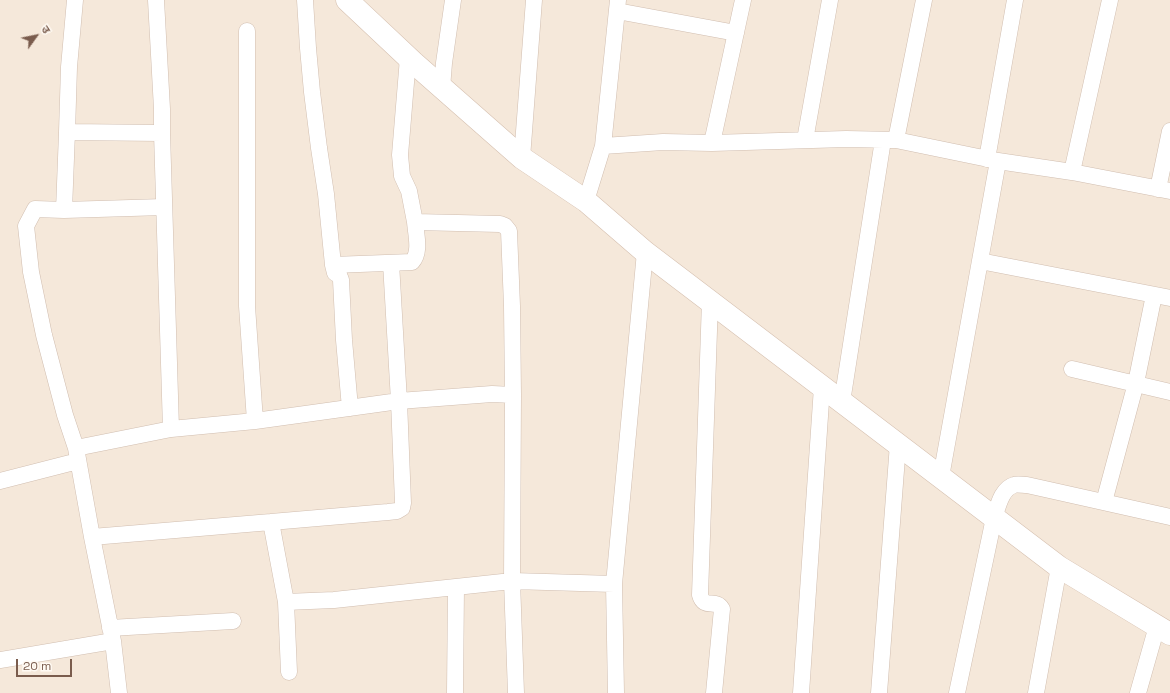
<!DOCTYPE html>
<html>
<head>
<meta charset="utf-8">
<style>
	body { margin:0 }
	#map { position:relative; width:1170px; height:693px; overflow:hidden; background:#fdf6ec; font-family:"Space Grotesk","Noto Sans Devanagari",sans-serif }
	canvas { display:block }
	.north { position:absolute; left:16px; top:16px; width:40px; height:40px; -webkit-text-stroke:3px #fffaf3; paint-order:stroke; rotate:57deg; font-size:11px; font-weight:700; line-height:16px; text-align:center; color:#7a5c4d }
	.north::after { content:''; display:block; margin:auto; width:14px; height:18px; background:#7a5c4d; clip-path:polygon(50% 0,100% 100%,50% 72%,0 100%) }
	.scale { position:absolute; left:16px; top:659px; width:56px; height:18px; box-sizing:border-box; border:2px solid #7a5c4d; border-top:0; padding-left:5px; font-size:12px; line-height:14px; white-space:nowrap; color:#7a5c4d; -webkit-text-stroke:3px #fffaf3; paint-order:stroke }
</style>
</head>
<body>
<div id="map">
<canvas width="1170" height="693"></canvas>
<div class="north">उ</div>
<div class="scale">20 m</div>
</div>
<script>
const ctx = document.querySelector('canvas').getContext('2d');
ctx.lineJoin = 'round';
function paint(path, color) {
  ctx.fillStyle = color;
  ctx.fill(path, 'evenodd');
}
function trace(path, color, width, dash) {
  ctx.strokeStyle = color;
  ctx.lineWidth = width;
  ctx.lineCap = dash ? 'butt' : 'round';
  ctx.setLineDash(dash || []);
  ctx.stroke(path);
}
paint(new Path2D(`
	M0,0H1170V693H0Z`), '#f5e8da');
const street = new Path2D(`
	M75,0L69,67L67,132L162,133
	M156,0L162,109V133L171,429
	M305,0L308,48L312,92L319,148L326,194L333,265L412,262C421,252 416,235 415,222
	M617,11L736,33
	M247,31V306L255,421
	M408,58L400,155L402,176L409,191L415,222L500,224L505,226L509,231L512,306L513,395
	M442,88L444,63L453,0
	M67,132L64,210L164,207
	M805,140L830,0
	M896,140L924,0
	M712,143L743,0
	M603,146L618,0
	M522,158L534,0
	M987,159L1015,0
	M1072,172L1110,0
	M1158,189L1170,131
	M586,201L603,146L663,142L712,143L846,139L896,140L998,161L1072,172L1170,191
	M64,210L35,209L26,226L31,272L44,335L65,415L76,448L92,537L113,641L119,693
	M980,261L1170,298
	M333,265L335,273L339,275L341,280L344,340L350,408
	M710,301L700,595C704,610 716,598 722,609L714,693
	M1072,369L1170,392
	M842,402L883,140
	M76,448L171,429L255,421L399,401L492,394L513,395L512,581L516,693
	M941,477L998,161
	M0,481L78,461
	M1104,502L1136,383L1154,295
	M271,522L388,512L397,511L402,508L403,503L399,401L391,263
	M92,537L271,522L286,602L334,600L512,581L614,584
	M286,602L289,672
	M110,628L233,621
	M0,660L113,641
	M455,693L456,587
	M616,693L614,584L645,252
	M801,693L822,387
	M879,693L898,444
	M957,693L994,518C998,507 1001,489 1014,485C1017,484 1023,485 1027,485L1170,517
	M1036,693L1059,567
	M1138,693L1157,626`);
const secondary = new Path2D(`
	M347,0L414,63L522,158L586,201L645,252L1059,567L1170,634`);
trace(street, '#d1beb0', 17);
trace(secondary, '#d6c0b0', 23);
trace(street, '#fff', 16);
trace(secondary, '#fff', 22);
</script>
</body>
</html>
